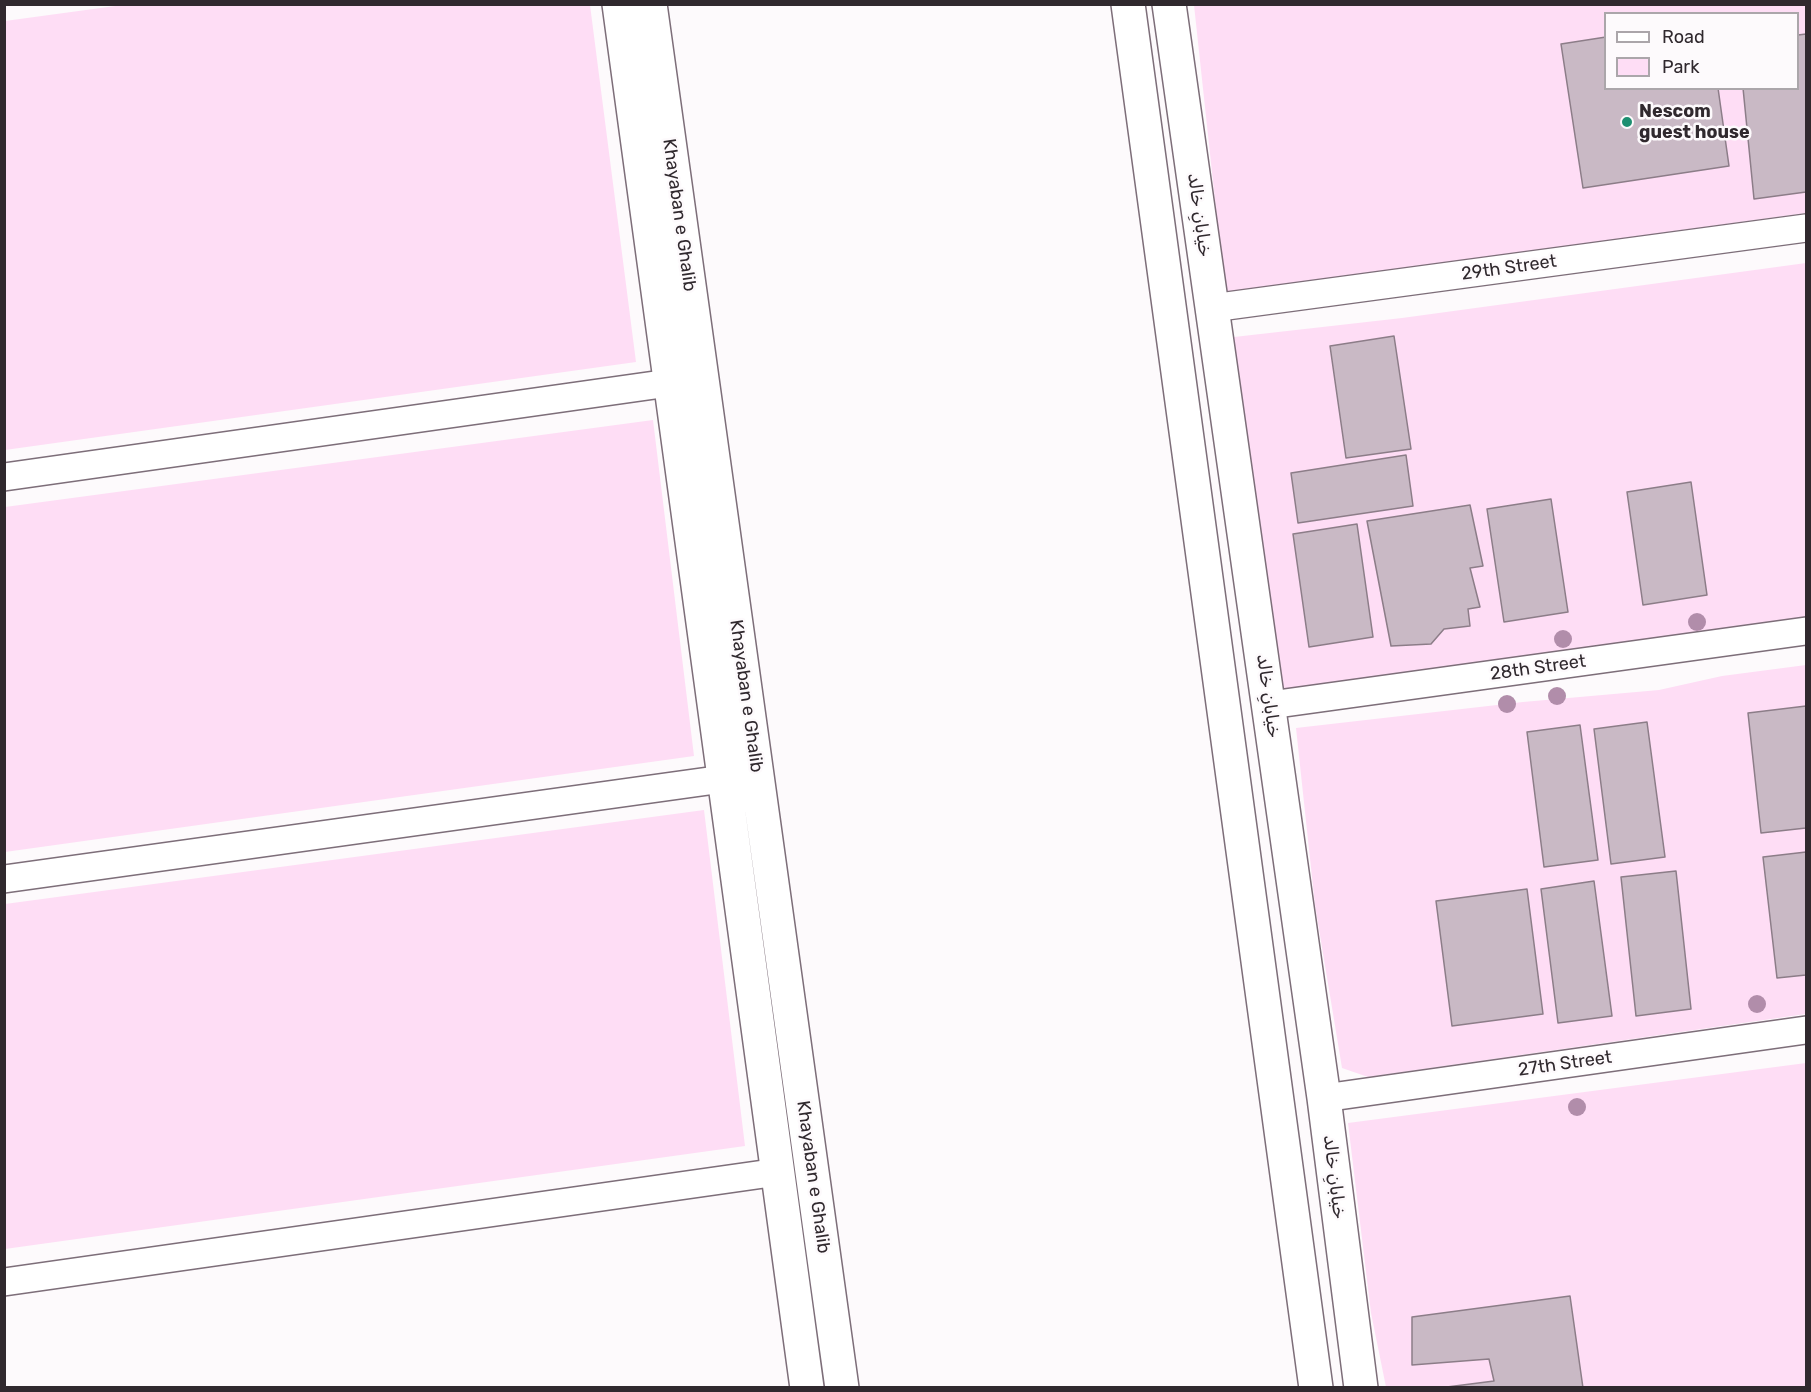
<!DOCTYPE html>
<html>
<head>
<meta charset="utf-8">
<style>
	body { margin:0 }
	#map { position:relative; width:1811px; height:1392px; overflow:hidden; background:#fdfafc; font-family:Rubik,sans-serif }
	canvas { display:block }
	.frame { position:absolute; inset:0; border:6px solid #30292e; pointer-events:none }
	.legend { position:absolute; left:1604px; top:12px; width:195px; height:78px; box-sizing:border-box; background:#fdfafc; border:2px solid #aba6aa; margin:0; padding:8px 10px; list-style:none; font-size:18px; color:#30292e }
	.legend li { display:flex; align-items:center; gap:12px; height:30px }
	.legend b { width:30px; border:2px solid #aba6aa }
</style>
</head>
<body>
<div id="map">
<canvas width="1811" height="1392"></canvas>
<div class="frame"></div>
<ul class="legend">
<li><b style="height:8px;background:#fff"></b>Road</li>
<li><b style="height:16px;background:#feddf5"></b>Park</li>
</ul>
</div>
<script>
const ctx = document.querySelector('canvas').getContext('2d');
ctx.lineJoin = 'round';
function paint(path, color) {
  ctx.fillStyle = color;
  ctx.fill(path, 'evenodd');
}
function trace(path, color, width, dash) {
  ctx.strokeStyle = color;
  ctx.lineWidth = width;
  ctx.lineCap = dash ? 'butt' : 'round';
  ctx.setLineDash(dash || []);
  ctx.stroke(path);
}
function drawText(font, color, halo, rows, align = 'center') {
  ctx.font = font + ' Rubik,"Noto Naskh Arabic",sans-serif';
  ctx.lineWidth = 5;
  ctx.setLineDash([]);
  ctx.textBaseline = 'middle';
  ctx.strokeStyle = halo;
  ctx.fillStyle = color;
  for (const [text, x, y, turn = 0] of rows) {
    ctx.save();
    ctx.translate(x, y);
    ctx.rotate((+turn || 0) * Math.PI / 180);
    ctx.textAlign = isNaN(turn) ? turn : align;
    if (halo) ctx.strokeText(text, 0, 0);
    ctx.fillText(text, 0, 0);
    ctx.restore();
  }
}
paint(new Path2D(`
	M130,4L590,5L636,362L5,450V21Z
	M1194,5H1806V213L1225,293ZM1606,14H1798V88H1606Z
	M1806,263V619L1284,694L1246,457L1234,337L1402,318Z
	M653,420L694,756L5,852V507Z
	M1806,665V1014L1368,1077L1342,1068L1315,905L1296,728L1523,702L1659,690L1722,676Z
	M704,810L745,1146L5,1249V904Z
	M1806,1063V1387H1386L1371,1313L1348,1123Z`), '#feddf5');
const building = new Path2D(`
	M1806,34V192L1754,199L1743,88H1798V35Z
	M1606,37V88H1718L1729,166L1583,188L1561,44Z
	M1394,336L1411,449L1346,458L1330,346Z
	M1406,455L1413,506L1298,523L1291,473Z
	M1691,482L1707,595L1643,605L1627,492Z
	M1551,499L1568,612L1504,622L1487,509Z
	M1470,505L1483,566L1470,568L1480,607L1468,609L1470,626L1444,629L1431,644L1391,646L1367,521Z
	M1357,524L1373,637L1309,647L1293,534Z
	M1806,706V828L1761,833L1748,713Z
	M1647,722L1665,857L1611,864L1594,729Z
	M1580,725L1598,860L1544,867L1527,732Z
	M1806,852V975L1777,978L1763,857Z
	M1676,871L1691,1009L1636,1016L1621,877Z
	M1594,881L1612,1016L1558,1023L1541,889Z
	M1527,889L1543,1014L1452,1026L1436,901Z
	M1570,1296L1583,1388H1439L1494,1381L1489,1359L1412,1365V1317Z`);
paint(building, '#c9b9c5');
trace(building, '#8c7d88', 1.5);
const street = new Path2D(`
	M1212,308L1806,228
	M4,477L669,383
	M1270,705L1806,631
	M4,879L723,779
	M1324,1098L1806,1030
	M4,1282L778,1172`);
const secondary = new Path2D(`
	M619,4L807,1388
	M650,4L842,1388
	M1128,4L1316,1388
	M1169,4L1324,1098L1361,1388`);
trace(street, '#7d6e79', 30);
trace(secondary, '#7d6e79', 36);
trace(street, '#fff', 27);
trace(secondary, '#fff', 33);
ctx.fillStyle = '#b18daa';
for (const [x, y] of [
	[1697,622],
	[1563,639],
	[1557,696],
	[1507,704],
	[1757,1004],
	[1577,1107]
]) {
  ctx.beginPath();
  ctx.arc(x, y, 9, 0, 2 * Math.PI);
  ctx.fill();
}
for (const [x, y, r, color] of [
	[1627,122,6,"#1d8f71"]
]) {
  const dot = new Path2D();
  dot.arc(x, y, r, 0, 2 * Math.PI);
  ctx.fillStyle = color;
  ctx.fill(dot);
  trace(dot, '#fdfafc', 2);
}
drawText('bold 18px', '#30292e', '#fdfafc', [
	["Nescom",1639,112],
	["guest house",1639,133]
], 'left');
drawText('18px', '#30292e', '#fdfafc', [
	["Khayaban e Ghalib",679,215,82],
	["خیابانِ خالد",1199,215,82],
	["29th Street",1509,268,-8],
	["28th Street",1538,668,-8],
	["Khayaban e Ghalib",746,696,82],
	["خیابانِ خالد",1268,696,82],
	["27th Street",1565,1064,-8],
	["Khayaban e Ghalib",813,1177,82],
	["خیابانِ خالد",1334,1177,83]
]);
</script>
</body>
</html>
